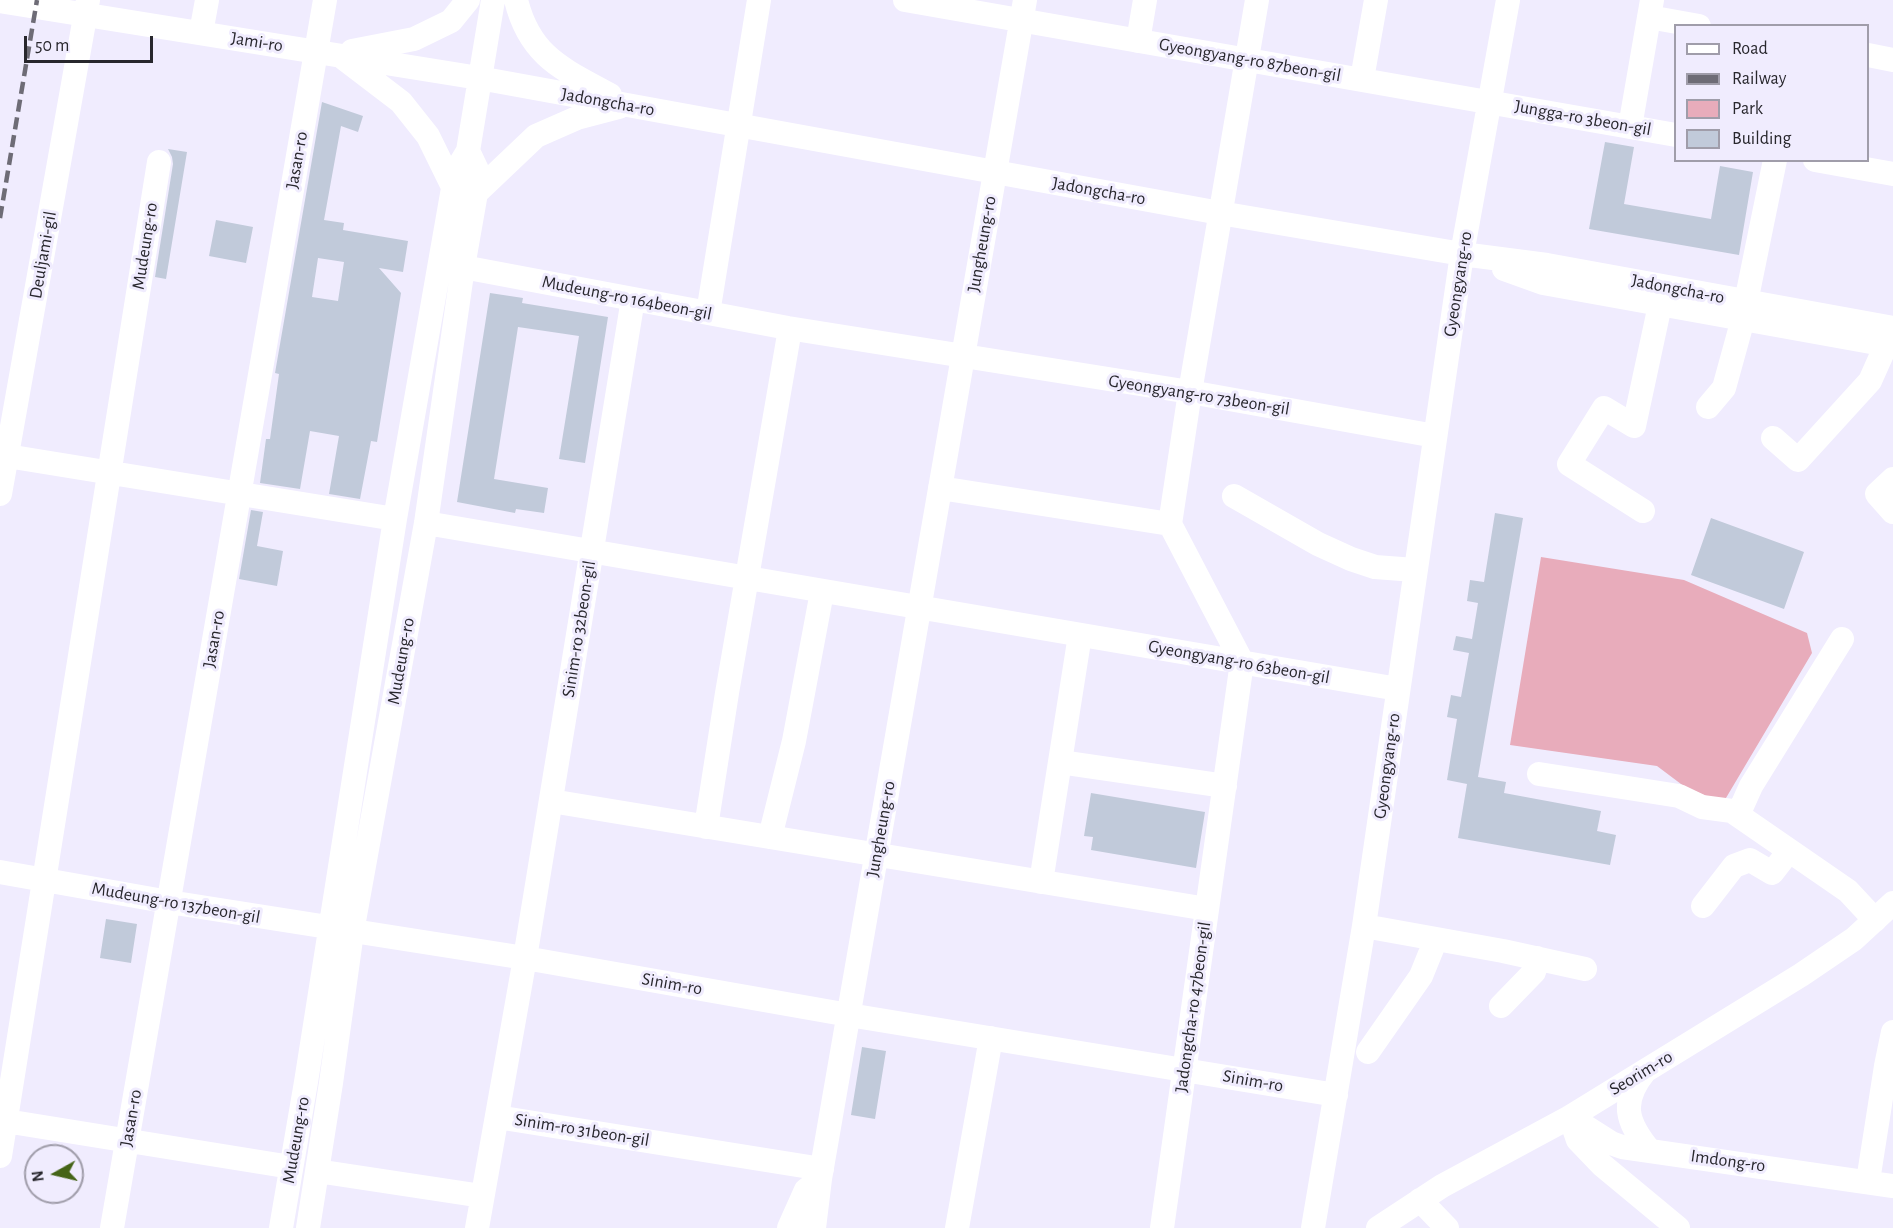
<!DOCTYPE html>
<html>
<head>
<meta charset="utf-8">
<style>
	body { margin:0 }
	#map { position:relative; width:1893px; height:1228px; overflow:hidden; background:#f0ecfe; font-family:"Alegreya Sans",sans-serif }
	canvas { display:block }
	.legend { position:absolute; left:1674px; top:24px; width:195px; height:138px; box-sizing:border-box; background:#f0ecfe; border:2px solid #a09daa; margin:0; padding:8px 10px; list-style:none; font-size:18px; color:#28272d }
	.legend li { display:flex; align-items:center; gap:12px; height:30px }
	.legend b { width:30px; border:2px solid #a09daa }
	.north { position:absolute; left:24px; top:1144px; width:60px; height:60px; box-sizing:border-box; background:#f0ecfe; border:2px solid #a09daa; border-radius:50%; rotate:262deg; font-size:16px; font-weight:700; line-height:24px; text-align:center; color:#28272d }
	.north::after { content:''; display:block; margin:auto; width:21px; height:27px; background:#456417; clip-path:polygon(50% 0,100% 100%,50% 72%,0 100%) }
	.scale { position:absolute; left:24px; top:36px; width:129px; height:27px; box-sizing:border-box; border:3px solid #28272d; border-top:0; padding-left:8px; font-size:18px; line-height:21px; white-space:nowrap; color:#28272d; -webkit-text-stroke:4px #f0ecfe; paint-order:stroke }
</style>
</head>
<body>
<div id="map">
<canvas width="1893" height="1228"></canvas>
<ul class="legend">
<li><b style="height:8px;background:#fff"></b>Road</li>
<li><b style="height:8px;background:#6e6c76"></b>Railway</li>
<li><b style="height:16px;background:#e8acbb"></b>Park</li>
<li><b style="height:16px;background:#c1cada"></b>Building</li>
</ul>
<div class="north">N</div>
<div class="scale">50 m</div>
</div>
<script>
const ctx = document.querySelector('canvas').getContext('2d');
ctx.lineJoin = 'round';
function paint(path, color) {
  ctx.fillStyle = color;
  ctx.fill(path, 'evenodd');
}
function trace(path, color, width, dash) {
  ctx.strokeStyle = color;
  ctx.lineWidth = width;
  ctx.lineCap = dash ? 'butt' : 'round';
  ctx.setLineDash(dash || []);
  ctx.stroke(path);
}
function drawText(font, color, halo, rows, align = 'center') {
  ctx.font = font + ' "Alegreya Sans",sans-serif';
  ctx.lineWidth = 6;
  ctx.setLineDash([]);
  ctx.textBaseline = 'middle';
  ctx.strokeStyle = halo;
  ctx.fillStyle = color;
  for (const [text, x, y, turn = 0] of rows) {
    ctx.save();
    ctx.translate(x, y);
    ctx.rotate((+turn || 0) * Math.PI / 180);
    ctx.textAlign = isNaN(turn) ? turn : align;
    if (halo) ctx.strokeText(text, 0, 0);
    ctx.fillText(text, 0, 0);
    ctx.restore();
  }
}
paint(new Path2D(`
	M1541,557L1684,580L1807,633L1812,653L1723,803L1685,787L1657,766L1510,745Z`), '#e8acbb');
paint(new Path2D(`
	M322,102L363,116L358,132L341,126L324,220L344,223L343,230L408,241L403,272L379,268L401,293L377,442L371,441L360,499L329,494L339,436L310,431L300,489L260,483L266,439H270L279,374L275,373ZM318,258L344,262L338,301L312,297Z
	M1605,142L1634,147L1624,204L1711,219L1720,166L1753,172L1739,255L1589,229Z
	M168,149L187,152L166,279L155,277L173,164L172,157Z
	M216,220L253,227L246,263L209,256Z
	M490,293L523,298L522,303L608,317L585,463L559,459L579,336L518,327L494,479L548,488L544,513L516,509L515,513L457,502Z
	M251,510L263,512L257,546L283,551L277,586L239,579Z
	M1495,513L1523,518L1478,777L1506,782L1504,793L1601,811L1597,831L1616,835L1610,865L1458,838L1467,784L1447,780L1457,719L1447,717L1451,695L1461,697L1469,653L1453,650L1456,636L1472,639L1478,603L1467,601L1470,580L1484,582Z
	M1711,518L1804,552L1784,609L1691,575Z
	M1091,793L1205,812L1196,868L1091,850L1093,837L1084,836Z
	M106,919L137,924L131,963L100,958Z
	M862,1047L886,1051L875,1119L851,1115Z`), '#c1cada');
trace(new Path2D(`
	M516,0C530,57 563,69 610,95
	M905,0L1676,135
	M0,1L479,78L1220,213L1462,254L1547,265L1893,328
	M1649,17L1699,26
	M201,33L207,0
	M1138,41L1145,0
	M352,51L414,39L451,21L468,0
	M1868,55L1893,60
	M342,57L401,102L428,136L454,189
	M1362,79L1376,0
	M1630,127L1652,0
	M1815,160L1893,174
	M476,193L536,136L577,118L619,107
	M463,267L788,328L1190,392L1435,436
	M1504,269L1543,283L1893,346
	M1746,302L1775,160
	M708,313L759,0
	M1708,407L1724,388L1743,319
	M1773,438L1798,460L1870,381L1886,345
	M7,456L395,519
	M1893,479L1877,494L1893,512
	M940,488L1170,524
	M0,494L88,0
	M1234,496L1318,544L1351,559L1375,567L1415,570
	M1643,511L1569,464L1604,408L1634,426L1660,305
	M426,523L1398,689
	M1060,762L1225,786
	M1539,774L1679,796L1702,807L1732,811L1848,891L1875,920
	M551,801L1207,909
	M1738,815L1751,786L1842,639
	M706,827L727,693L790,329
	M770,837L794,741L822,592
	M0,872L169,902L525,958L849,1015L1336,1095
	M1041,882L1080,635
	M1703,906L1734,866L1750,860L1772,873L1789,851
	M1364,926L1503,951L1585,969
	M1501,1006L1534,972L1537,958
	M1368,1052L1421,976L1436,939
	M1645,1071C1620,1102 1626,1122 1650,1151
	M497,1117L822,1169
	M1570,1117L1611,1143L1622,1147L1893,1186
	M1570,1117L1578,1140L1602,1165L1678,1228
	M0,1120L291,1167
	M0,1156L159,162
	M317,1171L482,1196
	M1868,1181L1886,1066L1893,1032
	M1420,1200L1447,1228
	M112,1228L325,0
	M281,1228L306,1082L395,519L456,171L468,151L493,0
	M308,1228L331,1083L352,932L426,523L463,267L476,193L477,170L468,151
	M477,1228L525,958L633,299
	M789,1228L806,1190L818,1181
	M814,1228L820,1179L1025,0
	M957,1228L991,1038
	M1162,1228L1242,662L1170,524L1190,392L1257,0
	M1313,1228L1364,926L1462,254L1508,0
	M1378,1228L1442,1186L1570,1117L1801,975L1854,939L1893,903`), '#fff', 24);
trace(new Path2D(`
	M0,218L37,0`), '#6e6c76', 4.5, [12, 6]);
drawText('18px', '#28272d', '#f0ecfe', [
	["Jami-ro",257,42,9],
	["Gyeongyang-ro 87beon-gil",1250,60,10],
	["Jadongcha-ro",608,102,10],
	["Jungga-ro 3beon-gil",1583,118,10],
	["Jasan-ro",297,160,-80],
	["Jadongcha-ro",1099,191,10],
	["Jungheung-ro",982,244,-80],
	["Mudeung-ro",145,246,-81],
	["Deuljami-gil",43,255,-80],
	["Gyeongyang-ro",1458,284,-81],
	["Jadongcha-ro",1678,289,11],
	["Mudeung-ro 164beon-gil",627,298,11],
	["Gyeongyang-ro 73beon-gil",1199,395,9],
	["Sinim-ro 32beon-gil",579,629,-81],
	["Jasan-ro",214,639,-80],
	["Mudeung-ro",401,661,-80],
	["Gyeongyang-ro 63beon-gil",1239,662,10],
	["Gyeongyang-ro",1387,766,-82],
	["Jungheung-ro",881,829,-80],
	["Mudeung-ro 137beon-gil",176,903,10],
	["Sinim-ro",672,984,10],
	["Jadongcha-ro 47beon-gil",1193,1007,-82],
	["Seorim-ro",1641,1073,-31],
	["Sinim-ro",1253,1081,10],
	["Jasan-ro",131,1118,-80],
	["Sinim-ro 31beon-gil",582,1130,9],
	["Mudeung-ro",296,1140,-80],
	["Imdong-ro",1728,1161,8]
]);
</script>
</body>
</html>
